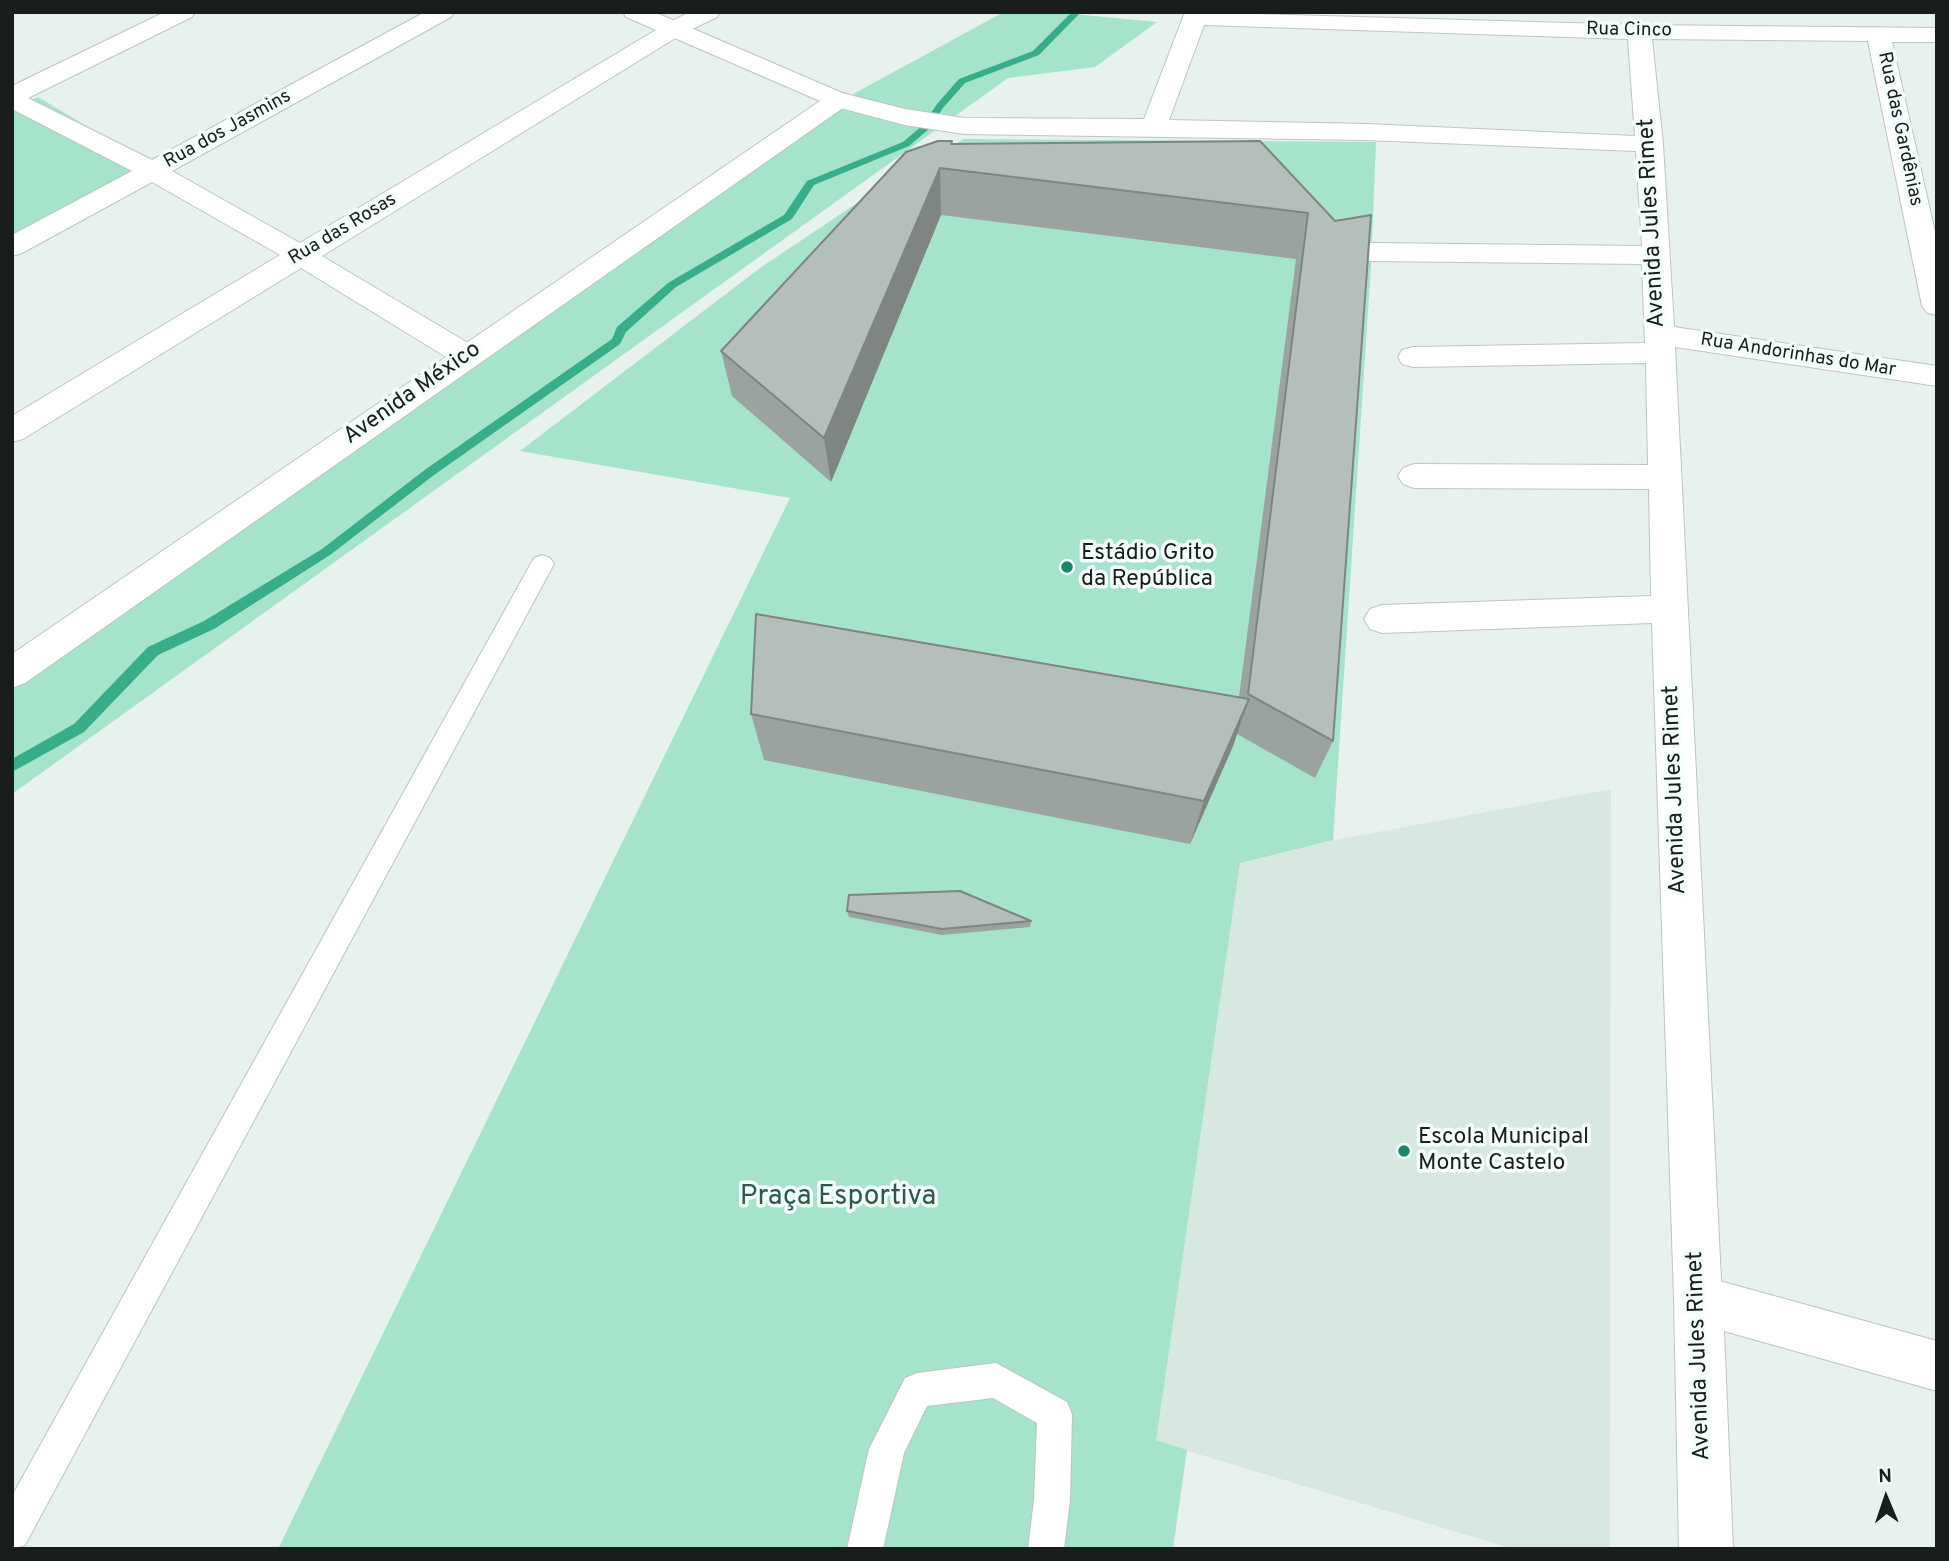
<!DOCTYPE html>
<html>
<head>
<meta charset="utf-8">
<style>
	body { margin:0 }
	#map { position:relative; width:1949px; height:1561px; overflow:hidden; background:#e7f1ed; font-family:Overpass,sans-serif }
	canvas { display:block }
	.frame { position:absolute; inset:0; border:14px solid #191d1b; pointer-events:none }
	.north { position:absolute; left:1851px; top:1463px; width:70px; height:70px; -webkit-text-stroke:5px #f4fefa; paint-order:stroke; rotate:358deg; font-size:19px; font-weight:700; line-height:28px; text-align:center; color:#191d1b }
	.north::after { content:''; display:block; margin:auto; width:24px; height:32px; background:#191d1b; clip-path:polygon(50% 0,100% 100%,50% 72%,0 100%) }
</style>
</head>
<body>
<div id="map">
<canvas width="1949" height="1561"></canvas>
<div class="frame"></div>
<div class="north">N</div>
</div>
<script>
const ctx = document.querySelector('canvas').getContext('2d');
ctx.lineJoin = 'round';
function paint(path, color) {
  ctx.fillStyle = color;
  ctx.fill(path, 'evenodd');
}
function trace(path, color, width, dash) {
  ctx.strokeStyle = color;
  ctx.lineWidth = width;
  ctx.lineCap = dash ? 'butt' : 'round';
  ctx.setLineDash(dash || []);
  ctx.stroke(path);
}
function drawText(font, color, halo, rows, align = 'center') {
  ctx.font = font + ' Overpass,sans-serif';
  ctx.lineWidth = 7;
  ctx.setLineDash([]);
  ctx.textBaseline = 'middle';
  ctx.strokeStyle = halo;
  ctx.fillStyle = color;
  for (const [text, x, y, turn = 0] of rows) {
    ctx.save();
    ctx.translate(x, y);
    ctx.rotate((+turn || 0) * Math.PI / 180);
    ctx.textAlign = isNaN(turn) ? turn : align;
    if (halo) ctx.strokeText(text, 0, 0);
    ctx.fillText(text, 0, 0);
    ctx.restore();
  }
}
paint(new Path2D(`
	M1611,789L1610,1549H1513L1155,1441L1240,862L1297,847Z`), '#d6e8e0');
paint(new Path2D(`
	M1004,12H1052L1157,22L1095,67L1008,78L12,794V679L855,93Z
	M38,97L153,166L12,240V109Z
	M964,139L1376,142L1371,266L1333,840L1240,863L1156,1440L1187,1450L1173,1549H278L790,498L520,451L760,268L875,191Z`), '#a5e3cb');
paint(new Path2D(`
	M1072,12H1081L1039,55L965,83L943,108L929,129L909,146L814,185L792,219L676,287L626,332L620,344L434,475L330,555L214,629L158,655L84,732L12,772V759L74,724L148,647L204,621L322,549L426,469L612,339L617,327L668,283L784,215L807,181L903,142L923,125L937,104L959,79L1033,51Z`), '#38ad89');
const lane = new Path2D(`
	M542,555L550,558L554,564L25,1545L12,1549V1496L534,558Z
	M996,1363L1067,1402L1072,1414L1070,1500L1064,1549H1028L1034,1500L1037,1423L993,1398L927,1406L904,1453L883,1549H847L869,1449L905,1378L917,1373Z`);
const street = new Path2D(`
	M165,12H195L192,17L28,98L152,160L425,12H454L451,17L172,171L300,243L666,24L690,12H720L717,17L682,34L322,256L478,349L482,356L478,363L467,366L456,363L301,268L23,439L12,442V416L280,255L152,182L22,253L12,256V235L132,171L12,109V86Z
	M1185,12L1639,25L1937,28V42H1892L1937,241V315L1927,313L1922,306L1868,41L1652,39L1663,144L1674,327L1937,366V386L1675,347L1722,1299L1715,1316L1698,1323L1681,1316L1674,1299L1652,623L1382,633L1370,629L1364,619L1370,609L1382,605L1651,596L1649,489L1414,488L1403,484L1398,476L1403,468L1414,464L1648,465L1646,363L1413,367L1402,364L1398,357L1402,350L1413,347L1645,343L1642,264L1371,261L1361,258L1357,252L1361,246L1371,243L1642,246L1636,151L1366,140L964,134L905,125L829,105L825,100L829,95L838,92L905,109L964,118L1144,119ZM1204,25L1628,39L1635,136L1366,124L1169,120Z`);
const secondary = new Path2D(`
	M623,12H654L847,95L851,100L847,105L25,683L12,688V654L820,101L626,17Z
	M1698,1275L1937,1341V1391L1724,1331L1733,1549H1679L1674,1299L1681,1282Z`);
trace(lane, '#bcc5c1', 2);
trace(street, '#bcc5c1', 2);
trace(secondary, '#bcc5c1', 2);
paint(lane, '#fff');
paint(street, '#fff');
paint(secondary, '#fff');
paint(new Path2D(`
	M1260,141L1335,221L1333,741L1315,778L1237,734L1233,746L1190,844L764,760L751,714L1239,697L1296,259L941,215L831,482L732,396L721,351L952,144Z
	M847,911L1031,921L1030,927L942,935L849,917Z`), '#9ba3a0');
paint(new Path2D(`
	M940,168L941,215L831,482L824,438Z
	M1249,699L1233,746L1190,844L1204,801Z`), '#7e8582');
const building = new Path2D(`
	M938,141H952L951,144L1260,141L1335,221L1371,215L1333,741L1248,694L1308,213L940,168L824,438L721,351L906,152Z
	M756,614L1249,699L1204,801L751,714Z
	M960,891L1031,921L942,929L847,911L849,895Z`);
paint(building, '#b4beba');
trace(building, '#7e8582', 2);
for (const [x, y, r, color] of [
	[1067,567,7,"#158969"],
	[1404,1151,7,"#158969"]
]) {
  const dot = new Path2D();
  dot.arc(x, y, r, 0, 2 * Math.PI);
  ctx.fillStyle = color;
  ctx.fill(dot);
  trace(dot, '#f4fefa', 2.5);
}
drawText('19px', '#191d1b', '#f4fefa', [
	["Rua Cinco",1629,31,1],
	["Rua das Gardênias",1899,129,78],
	["Rua dos Jasmins",228,130,-29],
	["Rua das Rosas",343,230,-31],
	["Rua Andorinhas do Mar",1798,356,9]
]);
drawText('23px', '#191d1b', '#f4fefa', [
	["Avenida Jules Rimet",1653,223,-93],
	["Avenida México",413,394,-35],
	["Avenida Jules Rimet",1676,790,-92],
	["Avenida Jules Rimet",1700,1356,-92]
]);
drawText('23px', '#191d1b', '#f4fefa', [
	["Estádio Grito",1081,554],
	["da República",1081,580],
	["Escola Municipal",1418,1138],
	["Monte Castelo",1418,1164]
], 'left');
drawText('28px', '#2b5a4a', '#f4fefa', [
	["Praça Esportiva",838,1198]
]);
</script>
</body>
</html>
